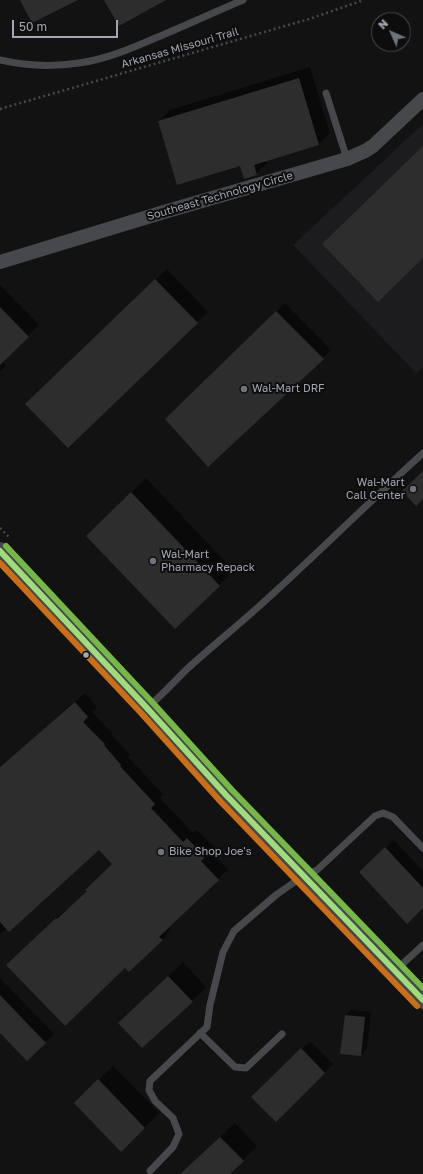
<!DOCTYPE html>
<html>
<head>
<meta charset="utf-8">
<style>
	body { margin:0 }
	#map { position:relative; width:423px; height:1174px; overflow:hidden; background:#121212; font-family:"Golos Text",sans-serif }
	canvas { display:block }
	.north { position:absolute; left:371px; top:12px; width:40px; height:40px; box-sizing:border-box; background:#0d0d0e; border:1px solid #494b50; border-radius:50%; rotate:315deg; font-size:11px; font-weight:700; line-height:16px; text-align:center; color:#a4a7b3 }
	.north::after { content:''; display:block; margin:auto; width:14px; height:18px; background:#71737b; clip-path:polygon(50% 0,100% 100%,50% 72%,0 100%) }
	.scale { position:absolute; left:12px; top:20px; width:106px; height:18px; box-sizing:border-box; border:2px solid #a4a7b3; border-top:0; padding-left:5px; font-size:12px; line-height:14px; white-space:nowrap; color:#a4a7b3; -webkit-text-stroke:3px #0d0d0e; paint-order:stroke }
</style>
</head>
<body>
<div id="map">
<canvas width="423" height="1174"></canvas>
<div class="north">N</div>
<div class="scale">50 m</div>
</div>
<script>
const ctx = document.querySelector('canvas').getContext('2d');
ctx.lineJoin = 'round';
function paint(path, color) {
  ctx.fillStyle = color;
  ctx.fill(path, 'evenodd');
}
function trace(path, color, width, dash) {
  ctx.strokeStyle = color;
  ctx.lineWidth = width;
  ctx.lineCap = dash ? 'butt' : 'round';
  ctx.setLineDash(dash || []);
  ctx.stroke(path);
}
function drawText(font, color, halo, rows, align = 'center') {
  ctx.font = font + ' "Golos Text",sans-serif';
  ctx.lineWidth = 4;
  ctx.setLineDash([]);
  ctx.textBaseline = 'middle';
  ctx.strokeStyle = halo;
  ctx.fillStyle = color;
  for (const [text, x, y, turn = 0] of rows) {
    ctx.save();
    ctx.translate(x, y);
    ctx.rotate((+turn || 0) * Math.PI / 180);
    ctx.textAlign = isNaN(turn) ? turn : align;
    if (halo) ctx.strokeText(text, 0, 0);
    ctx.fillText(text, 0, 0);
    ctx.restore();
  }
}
paint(new Path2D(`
	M423,124V367L416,373L293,245Z`), '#1c1c1e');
paint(new Path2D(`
	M310,67L330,133L319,144L266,160L267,163L256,174L159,121L170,110Z
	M167,269L208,312L197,322L38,393Z
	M0,285L39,325L2,361L6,365L0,372Z
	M285,303L331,350L208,466L166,420Z
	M146,478L234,571L175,627L88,536Z
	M85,693L97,707L92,712L113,734L112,735L130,755L128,757L163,794L160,798L193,833L197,830L214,847L210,851L228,870L168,927L171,930L162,940L125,966L17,956L66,909L67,911L113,864L99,849L0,934V767Z
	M394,840L423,871V907L369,864Z
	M183,962L206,987L192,1001L134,1009Z
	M0,978L54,1034L45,1043L0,1031Z
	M351,1010L371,1012L367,1049L361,1055L346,1015Z
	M310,1041L333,1064L276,1120L253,1097Z
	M113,1066L159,1113L121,1151L90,1088Z
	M235,1123L257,1146L229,1174H181Z`), '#0007');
paint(new Path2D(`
	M20,0H78L32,23Z
	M104,0H166L119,26Z
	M299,78L319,145L254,165L257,175L244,179L240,166L177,185L158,121Z
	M423,146V258L378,302L322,244Z
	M155,279L198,323L68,448L25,404Z
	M0,307L29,337L0,365Z
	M276,311L324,359L208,467L165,419Z
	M423,471V499L416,506L402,491Z
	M131,492L220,586L175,629L86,536Z
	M75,702L88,717L83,722L105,744L104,745L121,765L120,766L155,804L151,808L183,842L187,838L205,857L201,861L219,880L159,937L163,940L129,972L125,968L65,1026L6,965L56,918L57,919L87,891L85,890L112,864L99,850L9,932L0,922V767Z
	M385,847L423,888V908L407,924L359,872Z
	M168,976L193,1002L142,1048L118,1023Z
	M0,995L46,1043L27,1061L0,1033Z
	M345,1015L365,1017L361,1056L340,1054Z
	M301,1048L325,1073L276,1122L251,1097Z
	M98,1079L145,1128L121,1152L74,1103Z
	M220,1137L244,1161L230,1174H180Z`), '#2d2d2e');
trace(new Path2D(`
	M0,109L309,19L364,0
	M0,528L10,538`), '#48494d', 2.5, [2, 3]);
trace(new Path2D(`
	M0,60C26,66 53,67 79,63C109,59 137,46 165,34C191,23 217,11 243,0
	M326,93L347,159
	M147,708C161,696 173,683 186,670C212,646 240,624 266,600C319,552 370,501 423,453
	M396,970L423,945
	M200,1033L235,1067L246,1068L282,1034
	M150,1171L173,1147L179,1134L173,1118L155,1101L149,1090L150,1081L207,1027L210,1005L223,952L234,931L276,895L303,876L317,870L375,816L383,813L393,817L423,848`), '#47484b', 7);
trace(new Path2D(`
	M0,262L164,212L347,159L365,151L373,146L423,99`), '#47484b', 14);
trace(new Path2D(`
	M0,551L147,708L226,795L423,1000`), '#47484b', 18);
trace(new Path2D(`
	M0,551L147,708L226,795L423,1000`), '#9edc7c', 6);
trace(new Path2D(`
	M0,563L141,713L220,801L417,1006`), '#ca6f17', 6);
trace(new Path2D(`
	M6,546L153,703L232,790L423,988`), '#76b748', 6);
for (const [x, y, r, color] of [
	[244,389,4,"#71737b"],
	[413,489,4,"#71737b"],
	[153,561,4,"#71737b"],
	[86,655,3.5,"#a4a7b3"],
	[161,852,4,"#71737b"]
]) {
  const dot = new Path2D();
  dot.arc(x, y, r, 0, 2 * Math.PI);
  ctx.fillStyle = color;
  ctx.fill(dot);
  trace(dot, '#0d0d0e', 1.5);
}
drawText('11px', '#a4a7b3', '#0d0d0e', [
	["Arkansas Missouri Trail",180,48,-16],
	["Southeast Technology Circle",220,196,-16]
]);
drawText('11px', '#a4a7b3', '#0d0d0e', [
	["Wal-Mart DRF",252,389],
	["Wal-Mart",405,483,"right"],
	["Call Center",405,496,"right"],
	["Wal-Mart",161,555],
	["Pharmacy Repack",161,568],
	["Bike Shop Joe's",169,852]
], 'left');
</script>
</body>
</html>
